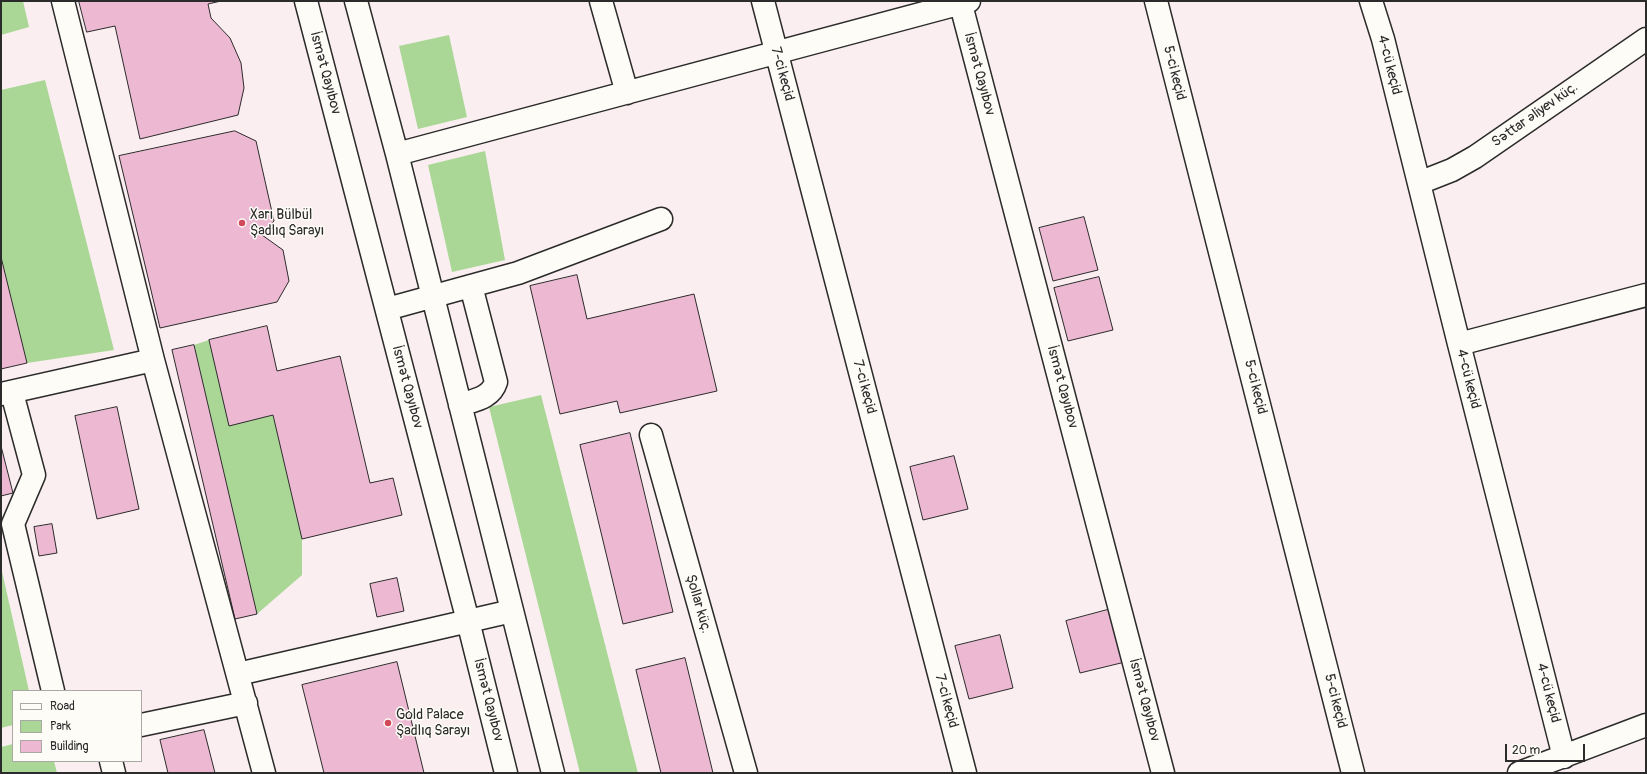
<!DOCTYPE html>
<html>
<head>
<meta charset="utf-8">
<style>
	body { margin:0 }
	#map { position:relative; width:1647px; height:774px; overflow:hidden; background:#faeef0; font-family:Pangolin,sans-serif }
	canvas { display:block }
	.frame { position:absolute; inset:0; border:2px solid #2b2b2b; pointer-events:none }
	.legend { position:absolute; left:12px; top:690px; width:130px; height:72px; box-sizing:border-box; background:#fdfcf7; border:1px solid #a9a8a5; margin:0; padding:5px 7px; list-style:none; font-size:12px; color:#2b2b2b }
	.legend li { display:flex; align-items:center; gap:8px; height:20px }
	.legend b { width:20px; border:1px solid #a9a8a5 }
	.scale { position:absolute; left:1505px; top:744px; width:80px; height:18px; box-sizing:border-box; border:2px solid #2b2b2b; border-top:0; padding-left:5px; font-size:12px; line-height:14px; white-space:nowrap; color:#2b2b2b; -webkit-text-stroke:3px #fdfcf7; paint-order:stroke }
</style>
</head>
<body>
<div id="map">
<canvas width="1647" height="774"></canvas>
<div class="frame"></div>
<ul class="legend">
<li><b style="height:5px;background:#fdfcf7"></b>Road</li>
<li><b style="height:11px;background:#aad796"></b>Park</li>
<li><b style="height:11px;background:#edb8d2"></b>Building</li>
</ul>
<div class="scale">20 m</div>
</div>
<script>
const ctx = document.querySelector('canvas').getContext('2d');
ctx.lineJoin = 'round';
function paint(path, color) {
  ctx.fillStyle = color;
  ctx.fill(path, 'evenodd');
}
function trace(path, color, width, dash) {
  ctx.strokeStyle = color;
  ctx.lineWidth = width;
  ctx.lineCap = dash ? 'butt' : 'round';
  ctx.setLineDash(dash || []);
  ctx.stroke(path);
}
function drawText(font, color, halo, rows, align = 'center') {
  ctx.font = font + ' Pangolin,sans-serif';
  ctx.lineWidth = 3;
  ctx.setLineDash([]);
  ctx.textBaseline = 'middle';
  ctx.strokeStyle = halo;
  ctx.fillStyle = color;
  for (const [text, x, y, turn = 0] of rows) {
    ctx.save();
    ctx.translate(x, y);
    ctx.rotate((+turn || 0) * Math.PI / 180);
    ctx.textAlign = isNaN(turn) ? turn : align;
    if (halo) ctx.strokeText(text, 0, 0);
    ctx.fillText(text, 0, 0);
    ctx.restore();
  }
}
paint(new Path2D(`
	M1,1H23L29,27L1,35Z
	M449,35L467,117L418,129L399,46Z
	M45,80L114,350L27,363L1,257V90Z
	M485,151L505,260L452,272L428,165Z
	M209,340L229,425L273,415L302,539V575L257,614L194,345Z
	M541,395L638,773H580L489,407Z
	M1,567L29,691H13V725L1,728Z
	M13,744V761H54L57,773H1V747Z`), '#aad796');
const building = new Path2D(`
	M79,1H221L208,4L211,18L230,38L241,63L244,88L238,115L140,139L115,26L87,32Z
	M235,131L256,141L274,221L262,235L283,250L289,281L277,302L160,328L119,156Z
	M1084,217L1098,270L1053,281L1039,228Z
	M1,257L27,363L1,369Z
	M577,275L587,319L694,294L717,391L620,413L617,401L560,414L530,286Z
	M1099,277L1113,330L1068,341L1054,288Z
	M267,326L277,371L340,356L370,483L393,478L402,515L302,539L273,415L229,426L209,340Z
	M194,345L257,614L235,619L172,350Z
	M117,407L139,509L97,519L75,416Z
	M630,433L673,612L623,624L580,445Z
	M1,446L13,493L1,496Z
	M954,456L968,509L923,520L910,467Z
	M52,524L57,553L39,556L34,527Z
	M397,578L404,611L377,617L370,584Z
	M1111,609L1125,662L1080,673L1066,621Z
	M1000,635L1013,688L969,699L955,646Z
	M685,658L713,773H661L636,670Z
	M397,662L424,773H324L302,685Z
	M204,730L215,773H168L160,740Z`);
paint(building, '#edb8d2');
trace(building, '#2b2b2b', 1);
const minor = new Path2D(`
	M63,1L153,360L264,773
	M306,1L468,621L506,773
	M356,1L397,154L553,773
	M601,1L627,93
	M763,1L965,773
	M960,1L1163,773
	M1156,1L1353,773
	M1371,1L1383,39L1459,344L1564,757
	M397,154L969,1
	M1419,183L1452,170L1475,157L1646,39
	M387,309L518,273L661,219
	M1459,344L1646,295
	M12,393L34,475L13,524L53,691
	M1,394L153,360
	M460,405C475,400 491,398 496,382L471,286
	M651,435L746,773
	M238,674L512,611
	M141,725L246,703
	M111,761L114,773
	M1519,773L1646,725`);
trace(minor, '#2b2b2b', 25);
trace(minor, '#fdfcf7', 22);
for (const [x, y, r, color] of [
	[242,223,4,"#d1495b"],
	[388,723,4,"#d1495b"]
]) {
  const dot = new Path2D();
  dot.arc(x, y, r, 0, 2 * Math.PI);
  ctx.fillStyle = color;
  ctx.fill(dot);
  trace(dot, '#fdfcf7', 1.5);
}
drawText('14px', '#2b2b2b', '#fdfcf7', [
	["4-cü keçid",1389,65,76],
	["İsmət Qayıbov",325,73,75],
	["5-ci keçid",1174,73,76],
	["7-ci keçid",782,74,75],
	["İsmət Qayıbov",979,74,75],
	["Səttar Əliyev küç.",1535,115,-35],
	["4-cü keçid",1468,379,76],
	["İsmət Qayıbov",407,387,75],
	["7-ci keçid",864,387,75],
	["İsmət Qayıbov",1062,387,75],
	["5-ci keçid",1255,387,76],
	["Şollar küç.",698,604,74],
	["4-cü keçid",1548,693,76],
	["İsmət Qayıbov",488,700,76],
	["İsmət Qayıbov",1144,700,75],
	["7-ci keçid",946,701,75],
	["5-ci keçid",1335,701,76]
]);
drawText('14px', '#2b2b2b', '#fdfcf7', [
	["Xarı Bülbül",250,215],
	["Şadlıq Sarayı",250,231],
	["Gold Palace",396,715],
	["Şadlıq Sarayı",396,731]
], 'left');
</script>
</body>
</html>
